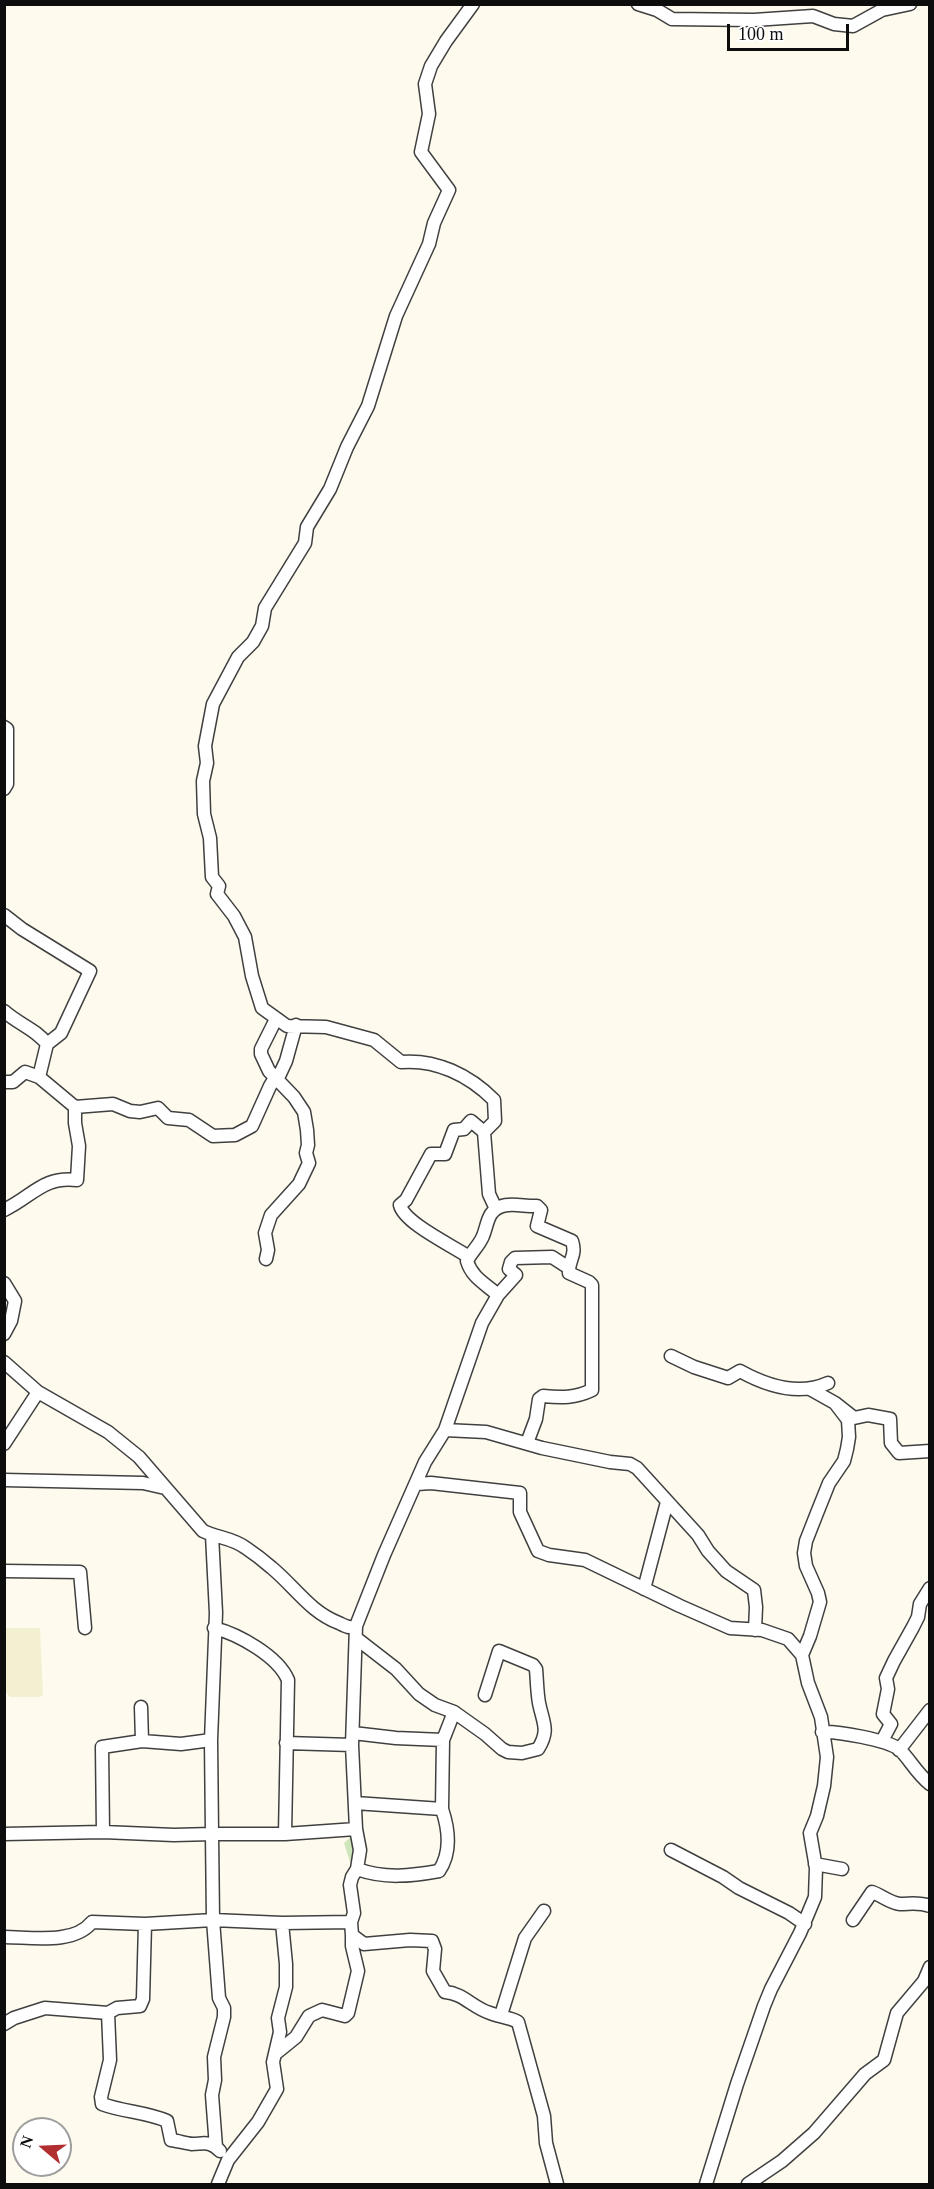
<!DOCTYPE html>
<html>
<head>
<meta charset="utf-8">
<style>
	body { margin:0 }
	#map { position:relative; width:934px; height:2189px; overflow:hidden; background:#fefbee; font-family:Georgia,serif }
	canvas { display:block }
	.frame { position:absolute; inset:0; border:6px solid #0d0d0d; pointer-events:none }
	.north { position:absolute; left:12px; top:2117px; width:60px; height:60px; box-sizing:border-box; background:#fff; border:2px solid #9e9e9e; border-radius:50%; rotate:289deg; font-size:16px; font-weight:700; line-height:24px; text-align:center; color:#0d0d0d }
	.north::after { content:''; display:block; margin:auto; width:21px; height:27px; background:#b22f31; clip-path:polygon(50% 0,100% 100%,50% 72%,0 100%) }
	.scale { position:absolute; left:727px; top:24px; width:122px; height:27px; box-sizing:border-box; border:3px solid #0d0d0d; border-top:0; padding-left:8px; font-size:18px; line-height:21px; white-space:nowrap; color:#0d0d0d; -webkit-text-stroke:4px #fff; paint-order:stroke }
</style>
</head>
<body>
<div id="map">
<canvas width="934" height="2189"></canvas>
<div class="frame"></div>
<div class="north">N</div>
<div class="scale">100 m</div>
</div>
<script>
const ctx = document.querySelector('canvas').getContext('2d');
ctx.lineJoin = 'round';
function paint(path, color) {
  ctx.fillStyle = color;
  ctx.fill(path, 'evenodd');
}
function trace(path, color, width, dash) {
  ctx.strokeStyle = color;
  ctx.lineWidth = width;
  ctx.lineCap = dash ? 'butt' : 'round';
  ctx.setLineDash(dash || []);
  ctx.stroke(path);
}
paint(new Path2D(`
	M5,1628H40L43,1695L39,1697H10L5,1691Z`), '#f2f0d0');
paint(new Path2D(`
	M352,1836L358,1855L350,1862L344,1843Z`), '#cfe5ba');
const minor = new Path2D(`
	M473,4L446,41L431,66L425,84L429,114L421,152L449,190L434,223L429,244L396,316L368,406L347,447L330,489L307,527L305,543L265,608L262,626L253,642L238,657L213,704L205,746L207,763L203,781L204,814L210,838L212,877L219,886L217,894L234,916L245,937L252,976L262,1008L287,1026L326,1027L374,1040L401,1062C436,1059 469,1075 494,1100L495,1121L484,1132L489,1194L496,1209
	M638,4L657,10L672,19L754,20L813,16L834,24L853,26L882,10L910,4
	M4,727L7,729V784L4,789
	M4,915L22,929L90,971L61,1033L47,1044
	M4,1011C18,1024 36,1029 47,1044L39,1077L75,1107V1123L79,1146L77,1180C43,1176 33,1196 4,1210
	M4,1082H13L25,1072L39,1077
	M75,1107L113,1104L130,1111L140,1112L158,1108L168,1118L189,1120L213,1136L235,1135L252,1126L270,1086L275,1078L279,1076L286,1061L296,1025
	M469,1257C453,1246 404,1223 400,1205L406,1200L431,1154H445L454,1130L464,1129L471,1121L484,1132
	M266,1259L268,1250L265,1233L271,1215L299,1184L309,1163L306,1153L308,1145L307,1130L304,1112L294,1097L269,1071L261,1054V1049L276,1019
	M4,1283L15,1301L11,1321L4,1334
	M498,1295C486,1284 472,1278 467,1261C471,1252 479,1246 483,1236C486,1229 487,1220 491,1214C501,1199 522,1207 537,1206L541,1210L537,1226L572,1241C577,1256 568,1260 569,1273L589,1282L592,1285V1390C575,1398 562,1398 543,1396L539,1399L536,1419L527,1443
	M671,1356L694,1367L728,1378L740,1371C767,1386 799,1396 828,1383
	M4,1362L38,1392L108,1432L139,1457L203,1531C218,1538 233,1538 246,1548C255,1554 264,1561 272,1568C295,1587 310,1612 339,1623C345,1626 350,1629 356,1626
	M810,1389L835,1403L854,1418L868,1415L890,1419L891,1443L899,1453L930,1451
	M445,1430L486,1432L542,1448L610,1462L630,1464L637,1468L698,1535L708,1551L726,1571L754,1590L756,1607L755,1630
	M4,1444L38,1392
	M4,1480L143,1483L165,1488
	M417,1484L431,1483L520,1493V1512L538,1551L549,1555L585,1560L680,1606L730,1628L762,1630L788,1639L802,1655
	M4,1571L80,1572L85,1628
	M644,1589L667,1502
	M214,1628C238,1634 278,1656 288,1680L285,1834
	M356,1638L396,1669L419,1694L435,1705L454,1712L485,1734L502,1749L508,1752L522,1753L538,1749C550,1730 543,1723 539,1703C537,1692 537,1680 536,1669L533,1665L499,1651L485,1695
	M141,1707L142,1741
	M822,1732C837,1731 887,1740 899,1749C909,1758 917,1774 930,1784
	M353,1733L396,1738L443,1740L454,1712
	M882,1741L891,1724L883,1714L888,1689L886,1678L894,1661L913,1627L918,1617L920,1604L930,1588
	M286,1743L352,1745
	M899,1750L930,1710
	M355,1803L442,1809C449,1830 452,1852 439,1871C411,1876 385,1879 357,1869
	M442,1809L443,1740
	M103,1832L102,1747L142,1741L181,1744L211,1740
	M4,1834L103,1832L174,1835L212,1834L211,1740L216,1613L212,1535
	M671,1850L723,1877L739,1888L789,1913L805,1924
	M815,1864L842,1869
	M853,1920L872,1892C881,1895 890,1903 900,1904C911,1904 918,1902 930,1906
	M282,1923L351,1922
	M145,1924L143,1999L140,2006L117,2008L108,2013L110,2060L101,2097L102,2104C124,2112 146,2112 167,2121L171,2140C178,2141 185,2143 192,2144C203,2144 210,2140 220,2151
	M4,1937C31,1937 74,1945 92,1922L145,1924L213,1920L219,1998L224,2008V2017L214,2057L215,2080L212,2095L216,2147
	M501,2015L525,1938L544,1911
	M4,2024L14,2018L45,2008L108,2013
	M275,2054L296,2037L309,2016L322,2010L345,2016L348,2013L358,1971L352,1946V1935
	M218,2184L228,2160L258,2122L277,2089L273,2062L280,2032L278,2018L286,1987V1964L282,1923L213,1920L212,1834H285L356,1829
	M557,2184L546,2143L544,2116L518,2022C509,2017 500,2017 490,2013C473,2008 463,1993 445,1992L433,1971L435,1949L432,1941L410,1940L364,1944L352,1935L351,1922L354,1913L350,1885L352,1877L357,1869L360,1850L356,1829L352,1745L356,1626L384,1555L425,1462L445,1430L482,1323L498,1295L516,1275L509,1269L511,1262L515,1258L552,1257L569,1268
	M706,2184L737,2084L764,2006L771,1989L800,1933L815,1897L816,1868L810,1833L817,1816L824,1786L827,1757L821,1717L808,1683L802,1655L810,1636L820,1602L818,1593L806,1566L804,1553L806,1541L817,1513L829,1483L844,1461L847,1449L849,1437L848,1420L835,1403
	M748,2184L782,2161L814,2133L865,2074L884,2060L897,2013L924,1981L930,1967`);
trace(minor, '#404040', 15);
trace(minor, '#fff', 12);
</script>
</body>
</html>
